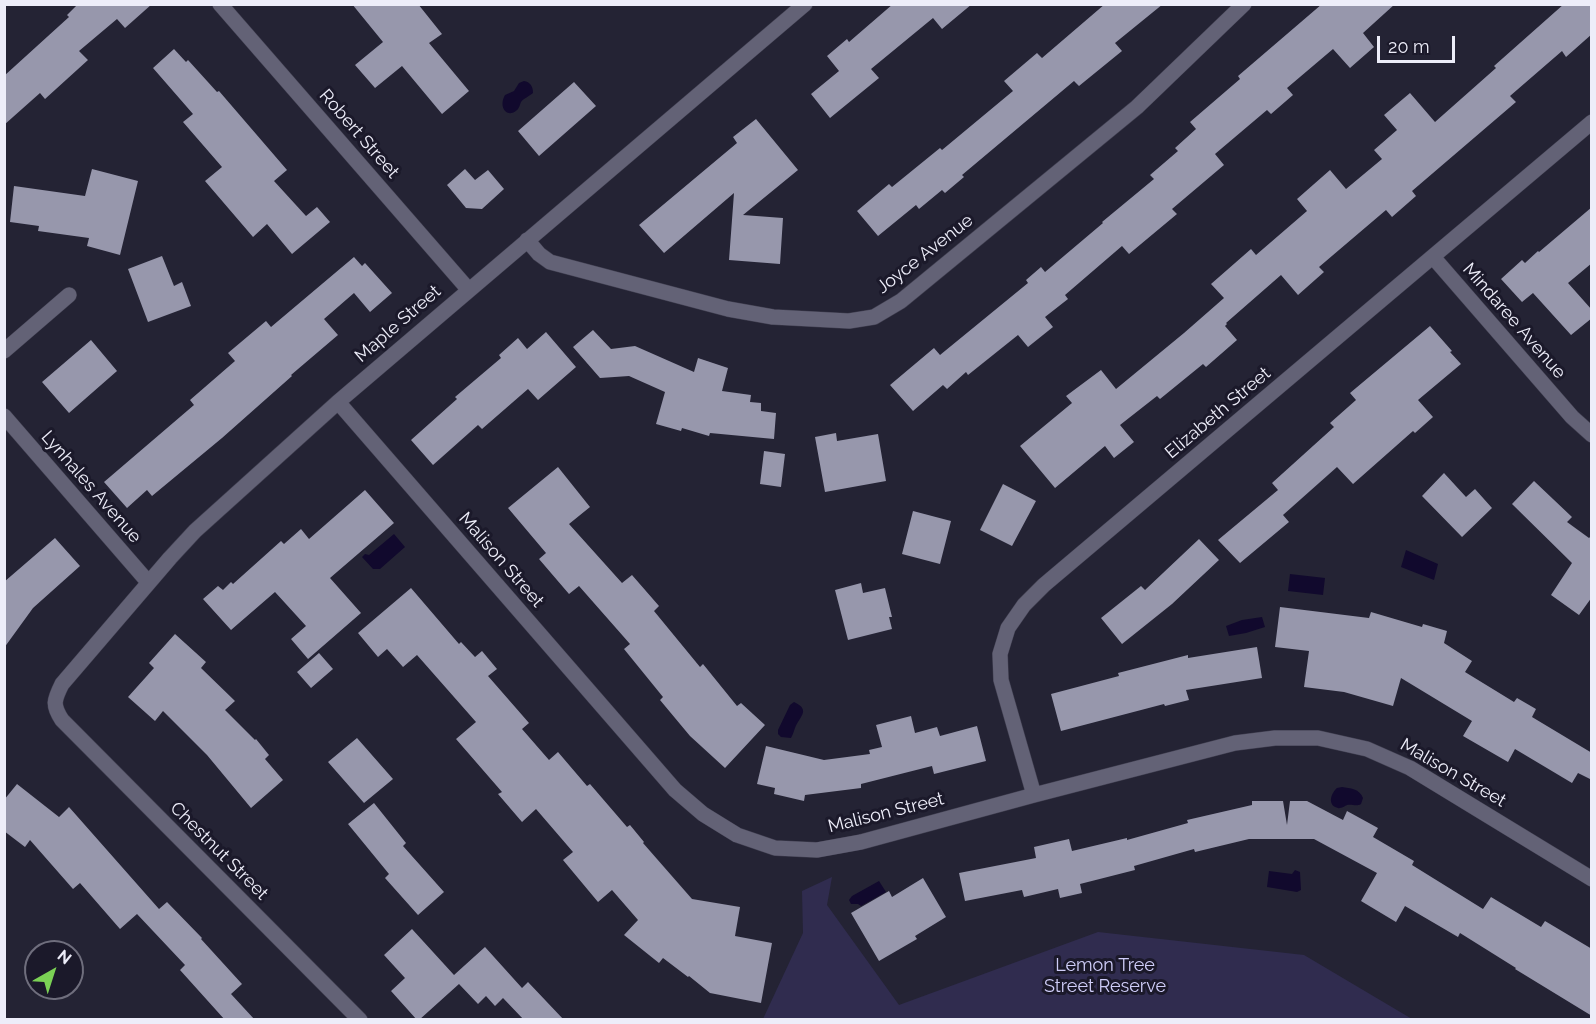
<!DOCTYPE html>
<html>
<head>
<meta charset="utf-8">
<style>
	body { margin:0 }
	#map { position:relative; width:1596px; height:1024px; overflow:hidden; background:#242334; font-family:Raleway,sans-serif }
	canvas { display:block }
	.frame { position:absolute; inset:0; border:6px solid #ededf9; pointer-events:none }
	.north { position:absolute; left:24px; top:940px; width:60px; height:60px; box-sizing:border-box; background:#1b192a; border:2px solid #6f6e7d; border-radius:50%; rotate:39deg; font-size:16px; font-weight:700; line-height:24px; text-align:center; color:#ededf9 }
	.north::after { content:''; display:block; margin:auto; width:21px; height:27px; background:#7bd155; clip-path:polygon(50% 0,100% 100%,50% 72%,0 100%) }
	.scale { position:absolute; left:1377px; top:36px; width:78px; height:27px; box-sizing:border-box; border:3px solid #ededf9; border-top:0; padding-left:8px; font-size:18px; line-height:21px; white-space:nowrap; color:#ededf9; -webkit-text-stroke:4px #1b192a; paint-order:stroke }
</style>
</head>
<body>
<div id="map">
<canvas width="1596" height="1024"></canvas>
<div class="frame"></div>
<div class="north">N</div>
<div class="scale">20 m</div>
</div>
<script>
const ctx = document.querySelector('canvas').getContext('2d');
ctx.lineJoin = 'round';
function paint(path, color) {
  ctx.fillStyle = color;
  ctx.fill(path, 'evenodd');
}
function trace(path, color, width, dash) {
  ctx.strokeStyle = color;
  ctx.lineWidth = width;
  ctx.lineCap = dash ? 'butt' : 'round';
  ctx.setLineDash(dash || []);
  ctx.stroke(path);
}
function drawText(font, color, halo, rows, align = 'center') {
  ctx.font = font + ' Raleway,sans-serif';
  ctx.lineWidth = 6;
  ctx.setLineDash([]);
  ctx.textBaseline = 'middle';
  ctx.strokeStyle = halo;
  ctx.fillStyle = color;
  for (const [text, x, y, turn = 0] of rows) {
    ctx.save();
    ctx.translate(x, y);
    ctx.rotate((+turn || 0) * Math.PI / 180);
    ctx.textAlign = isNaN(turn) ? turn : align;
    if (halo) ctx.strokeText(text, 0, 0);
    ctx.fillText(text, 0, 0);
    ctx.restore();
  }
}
paint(new Path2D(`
	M832,877L827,905L899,1005L1098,932L1304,955L1412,1019H763L803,933L802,891Z`), '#302c4f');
paint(new Path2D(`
	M524,81C530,82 533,86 533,93C530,96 524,98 521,102C520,104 519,109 517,110C507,119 498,107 505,95L514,91L519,83Z
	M394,534L405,547L380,569H373L362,557L365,554L369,555Z
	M1406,550L1438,564L1434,580L1401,567Z
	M1290,574L1325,578L1323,595L1288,591Z
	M1262,617L1265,627L1246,633L1229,636L1226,626L1242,620Z
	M794,702C811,710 800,716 795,728C794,731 793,734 791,738L781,737L778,734V730L790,705Z
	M1342,787C1350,788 1360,789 1363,798L1361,804C1356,807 1353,804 1347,805C1345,806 1340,809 1338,808C1326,805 1332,792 1337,788Z
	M1295,870L1300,872L1301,890L1297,892L1267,887L1269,871L1292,874Z
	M879,881L886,892L861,906L858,904H851L849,900L852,896Z`), '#11092d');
paint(new Path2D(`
	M78,4H152L125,28L117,19L79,51L88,60L45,99L40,93L4,125V76L69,17L67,15Z
	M352,4H418L442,34L429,43L469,91L442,114L402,66L375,88L355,65L383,42Z
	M893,4H972L942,29L933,18L871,69L879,78L830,118L811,94L839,71L827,56L847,39L849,42Z
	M1105,4H1163L1115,43L1122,51L1079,86L1074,81L962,175L964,177L945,193L942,190L919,209L916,205L878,236L857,211L889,184L892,187L940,148L942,150L1013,91L1004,81L1037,53L1042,58Z
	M1322,4H1395L1363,33L1374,47L1350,68L1333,49L1287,88L1293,95L1271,114L1267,110L1215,154L1224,165L1172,209L1177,214L1129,254L1122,246L1065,295L1068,299L1045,317L1053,327L1028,347L1018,335L968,375L966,372L947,389L943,385L913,411L890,385L934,348L940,355L1028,283L1026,280L1041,267L1045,272L1103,223L1102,222L1154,179L1150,175L1178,151L1175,148L1196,129L1190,122L1240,79L1238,76Z
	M1564,4H1592V34L1566,57L1562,51L1510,96L1516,102L1412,191L1416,196L1392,217L1386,210L1319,267L1324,272L1298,295L1281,275L1226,323L1227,324L1225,326L1237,340L1206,367L1203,364L1160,399L1157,396L1120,425L1134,442L1114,458L1105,446L1055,488L1020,446L1072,403L1066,396L1101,370L1116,389L1184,333L1224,298L1211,284L1251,249L1256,255L1307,211L1297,199L1330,170L1346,189L1382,159L1374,150L1397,130L1384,115L1410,93L1435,122L1496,68L1494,66Z
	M174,49L186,62L188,60L217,92L219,91L287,170L274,181L306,216L317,207L330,222L292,254L267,224L253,237L205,181L222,167L183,122L193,114L153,68Z
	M574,82L596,106L539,156L518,131Z
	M756,119L798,170L743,215L783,218L780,264L729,260L734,193L664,253L639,225L737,143L733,137Z
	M92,169L138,181L120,255L87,246L89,238L38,231L39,226L10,222L14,186L85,196Z
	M465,169L475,180L488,170L504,189L482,209L466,208L447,185Z
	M1592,207V263L1568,283L1592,310V318L1571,335L1533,293L1522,302L1501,279L1522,260L1525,263L1538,251L1539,252Z
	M162,256L174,286L182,282L191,306L148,322L128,269Z
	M354,257L362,266L365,263L392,293L370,312L354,293L324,319L338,335L291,375L292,376L222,438L152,496L147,490L127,508L104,482L194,405L190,400L235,361L228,353L266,321L271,327Z
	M1430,326L1452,351L1450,352L1461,364L1418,400L1433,417L1415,433L1413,431L1353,484L1337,467L1283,515L1289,522L1240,563L1218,540L1278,490L1272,483L1334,427L1330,423L1356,400L1350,393Z
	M593,330L611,349L635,346L694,372L698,358L728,368L722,391L751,395L750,402L761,403V411L776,413L774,439L710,433L709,436L682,428L681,431L656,424L665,392L629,376L600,378L573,347Z
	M546,332L576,367L538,400L528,389L482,429L478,425L433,465L411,440L457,399L455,397L501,358L499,355L518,338L527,349Z
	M91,340L117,371L69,413L42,382Z
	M836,433L837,441L878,434L886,481L825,492L815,437Z
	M764,451L785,454L781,487L760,484Z
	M558,467L590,507L569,524L622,583L632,575L659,606L654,611L700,667L703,664L737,706L741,703L765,725L725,768L690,736L660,700L663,697L624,649L630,644L579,586L569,594L539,559L546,553L508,508Z
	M1444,473L1466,497L1475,489L1492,508L1462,537L1422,496Z
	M1534,481L1572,517L1567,522L1589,538L1592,535V597L1579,615L1551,595L1572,563L1512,504Z
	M1003,484L1036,501L1012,546L980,530Z
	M365,490L394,523L330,578L361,613L308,659L291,639L306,626L275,592L231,630L203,599L218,586L223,590L231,582L233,584L281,541L284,544L301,529L309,539Z
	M913,511L951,521L940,564L902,554Z
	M55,538L80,566L33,608L4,648V582Z
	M1199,539L1219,560L1172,604L1122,644L1101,618L1141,586L1145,590Z
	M861,583L863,593L885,588L892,617H889L892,629L848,640L835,590Z
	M411,588L459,644L461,642L475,657L482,651L497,669L488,676L529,723L522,729L549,760L558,752L587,786L590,784L627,827L630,825L644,842L643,843L692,899L740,907L735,936L772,943L761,1003L710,993L689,976L688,977L663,958L659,963L624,935L638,920L612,890L598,902L563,860L573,852L536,809L522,822L498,794L502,792L456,739L476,722L417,655L403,667L387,649L378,657L358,633Z
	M1280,607L1369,618L1371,612L1422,627L1423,624L1447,631L1444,643L1472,661L1465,672L1514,702L1517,698L1536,709L1532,717L1592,753V780L1578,773L1572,783L1515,749L1508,762L1463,736L1472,721L1401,678L1393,706L1344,692L1304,687L1309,651L1275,647Z
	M175,634L206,662L201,668L235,701L225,710L255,740L256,739L269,755L265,759L283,780L251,808L207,755L163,711L155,721L128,697L154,668L149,663Z
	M1257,647L1262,678L1186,690L1189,700L1165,706L1164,704L1061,731L1051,694L1119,676L1118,673L1188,655V658Z
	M319,653L333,669L311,688L297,672Z
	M911,716L915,733L937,727L940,736L977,726L986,761L934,774L932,766L861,784V788L805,795L804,801L774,794L775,788L757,784L766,746L824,760L870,754L869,750L882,747L876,725Z
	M357,738L393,779L364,803L328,762Z
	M17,784L59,817L69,807L159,909L167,902L202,938L201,939L242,984L231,994L255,1020H225L180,970L185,965L137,914L120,929L80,883L73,889L30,840L25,847L4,831V800Z
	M1252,801H1283L1287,825L1290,801H1307L1343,820L1347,811L1378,828L1373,837L1414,861L1412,865L1483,909L1491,897L1541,927L1545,921L1592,949V1016L1515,969L1516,968L1460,933L1458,937L1405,906L1396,922L1361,901L1377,873L1314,839H1249L1195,852L1194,849L1134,866L1135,870L1080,884L1082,893L1060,898L1058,889L1024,897L1022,890L965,901L959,873L1036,858L1034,847L1069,839L1072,851L1127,838V840L1188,823L1187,820L1252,805Z
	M374,803L406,843L403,846L444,892L418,915L385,878L389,874L348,824Z
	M923,878L946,917L915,936L917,939L879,961L851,913L889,891L892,897Z
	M412,929L454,975L485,947L522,988L528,982L564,1020H524L503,998L495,1006L486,996L478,1004L459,984L419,1020H417L391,991L405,978L384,955Z`), '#9797ac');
const street = new Path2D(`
	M220,4L468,289
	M527,240L539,254L550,262L728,309L773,317L849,321L874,317L901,301L1137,107L1244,4
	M1433,257L1572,417L1592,435
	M4,351L69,295
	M338,402L675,790L703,814L737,835L775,848L817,850L861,842L1034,795L1235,743L1275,738H1318L1367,749L1410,768L1592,879
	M4,416L148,582
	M1034,795L1001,680L1000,654L1008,628L1024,605L1044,585L1592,122
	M360,1020L62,720C52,705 54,700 62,684L170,558L195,531L338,402L805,4`);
trace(street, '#403f50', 16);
trace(street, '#636276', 15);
drawText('18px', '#ededf9', '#1b192a', [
	["Robert Street",359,134,49],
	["Joyce Avenue",925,254,-38],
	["Mindaree Avenue",1514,321,49],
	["Maple Street",398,324,-41],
	["Elizabeth Street",1218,413,-40],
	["Lynhales Avenue",91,487,49],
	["Malison Street",501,560,49],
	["Malison Street",1453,773,30],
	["Malison Street",886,813,-14],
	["Chestnut Street",219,851,45]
]);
drawText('18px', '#cfcdf8', '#1b192a', [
	["Lemon Tree",1105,966],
	["Street Reserve",1105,987]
]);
</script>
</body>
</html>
